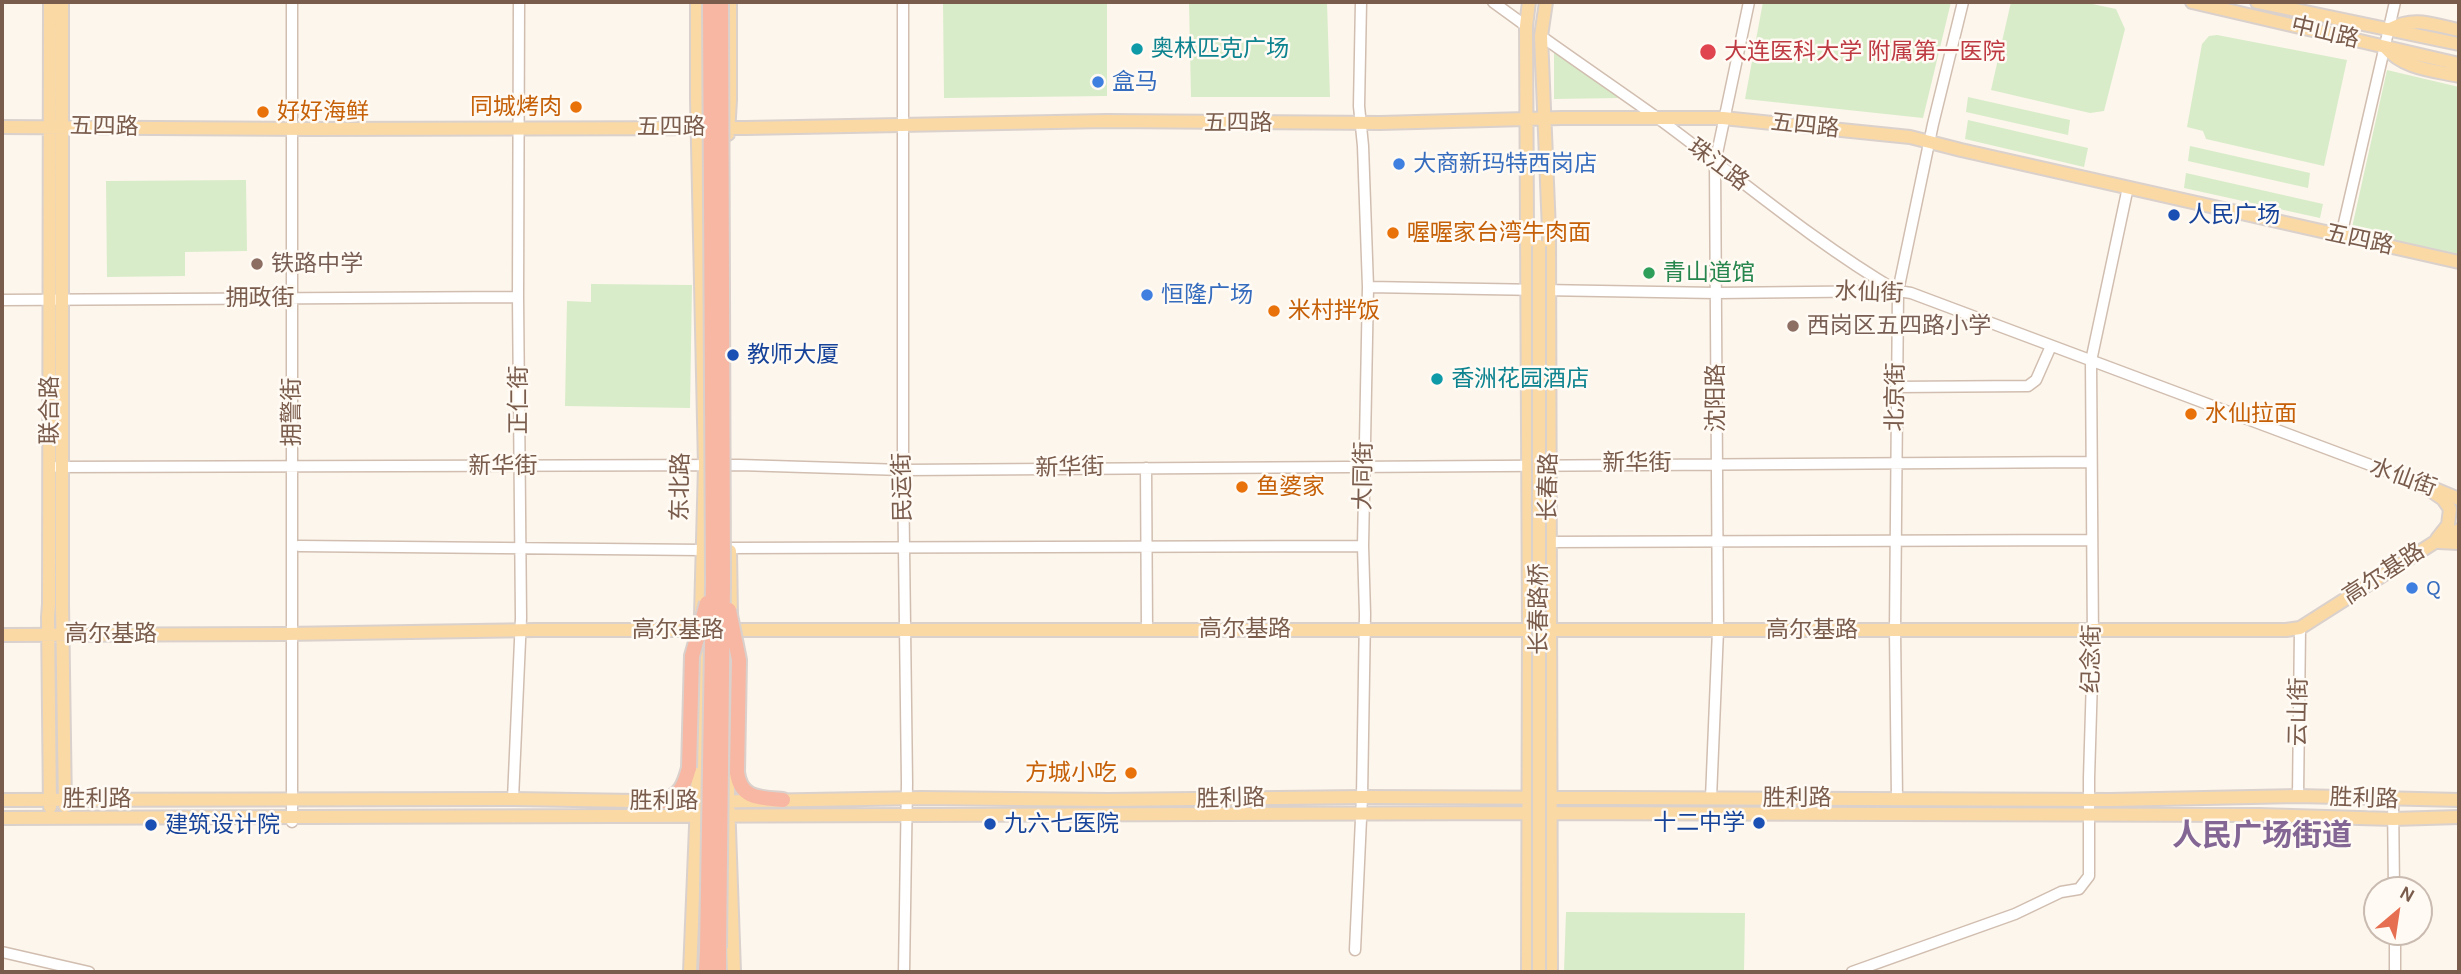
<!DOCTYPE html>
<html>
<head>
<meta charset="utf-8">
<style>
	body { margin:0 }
	#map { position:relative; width:2461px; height:974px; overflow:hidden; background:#fdf6ec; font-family:Karla,sans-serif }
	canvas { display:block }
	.frame { position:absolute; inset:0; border:4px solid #7a5c4d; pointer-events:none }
	.north { position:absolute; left:2363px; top:876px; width:70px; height:70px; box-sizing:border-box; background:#fffaf3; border:2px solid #cabbb1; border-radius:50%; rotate:29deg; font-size:19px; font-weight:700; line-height:28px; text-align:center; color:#7a5c4d }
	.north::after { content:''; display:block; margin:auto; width:24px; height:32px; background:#e76f51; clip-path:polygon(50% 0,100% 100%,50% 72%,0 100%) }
</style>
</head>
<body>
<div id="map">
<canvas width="2461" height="974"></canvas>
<div class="frame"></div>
<div class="north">N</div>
</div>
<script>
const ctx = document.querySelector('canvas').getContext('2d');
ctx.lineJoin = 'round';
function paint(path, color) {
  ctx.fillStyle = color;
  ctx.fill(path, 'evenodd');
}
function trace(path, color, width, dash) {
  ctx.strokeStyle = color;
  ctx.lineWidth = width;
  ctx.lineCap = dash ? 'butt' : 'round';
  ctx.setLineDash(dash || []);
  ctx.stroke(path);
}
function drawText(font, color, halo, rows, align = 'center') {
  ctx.font = font + ' Karla,"Noto Sans SC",sans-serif';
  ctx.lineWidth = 5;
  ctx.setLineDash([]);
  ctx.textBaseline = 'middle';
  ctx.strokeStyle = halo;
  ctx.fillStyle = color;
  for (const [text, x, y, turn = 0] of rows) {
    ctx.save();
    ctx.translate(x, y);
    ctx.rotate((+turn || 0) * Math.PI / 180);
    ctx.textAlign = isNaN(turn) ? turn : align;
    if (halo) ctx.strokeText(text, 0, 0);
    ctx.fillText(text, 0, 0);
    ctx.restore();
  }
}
paint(new Path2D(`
	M943,2H1107V96L944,98Z
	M1189,2H1327L1330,97H1191Z
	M1763,2H1951L1923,118L1745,99Z
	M2011,2H2083L2116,9L2125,29L2104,111L2090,113L1991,90Z
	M2217,35L2347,60L2324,166L2206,139L2203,131L2187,127L2202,44L2209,36Z
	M1554,48L1621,98L1554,99Z
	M2387,70L2459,87V257L2351,232Z
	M1968,97L2070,120L2068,135L1966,112Z
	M1968,120L2088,148L2084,167L1965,139Z
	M2190,146L2310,173L2308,188L2188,161Z
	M2186,173L2323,204L2320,218L2184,188Z
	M246,180L247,251L185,252V276L107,277L106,181Z
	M591,284L692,285L690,408L565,406L567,301L591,302Z
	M1566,912L1745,913L1744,972H1564Z`), '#d8ecc9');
const minor = new Path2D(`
	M292,2V822
	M903,2V470L907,783L904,972
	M1493,2L1526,26
	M1541,36C1580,64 1620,91 1659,119C1738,177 1812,241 1897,291
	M2341,236L2395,2
	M1368,287L1716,293L1898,291L1911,293L2421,484
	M2,300L518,297
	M1896,387L2028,386L2036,380L2051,346
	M57,467L739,465L903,470L2090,462
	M1146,468L1147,630
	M1549,542L2091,540
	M299,546L703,550
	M730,548L1363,546
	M2298,796L2300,628
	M1711,798L1718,630L1715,163L1749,2
	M513,799L521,618L518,297L519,2
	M1897,799L1895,630L1898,291L1933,124L1963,2
	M2393,800L2394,890
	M2395,932V972
	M1355,950L1362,797L1365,614L1363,546L1368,287L1363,146L1359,106L1361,2
	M2,952L89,972
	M1852,972L2015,914L2061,892L2079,889L2089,876V778L2093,645L2091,361L2128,187`);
const major = new Path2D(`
	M50,2L49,604L48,617L50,807
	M62,2V604L65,806
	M697,2V99L705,466L701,615
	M1546,2L1541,36L1549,231L1551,972
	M2192,2L2459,64
	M2257,2L2459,44
	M2390,29C2415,16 2433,25 2459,30
	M2385,47C2404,69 2432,70 2459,76
	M2,127L309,129L746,128L1106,121L1380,123L1562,118H1723L1910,137L1961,150L2459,262
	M728,134L730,100V2
	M2421,484L2443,499L2450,509L2448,525L2437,539
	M2437,490L2459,499
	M2439,542L2459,543
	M730,551L731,617
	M2,635L285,634L536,630H2286L2300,628L2435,542L2459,530
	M731,639L728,800L734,972
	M2,800L513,799L697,802L921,798L1108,800L1362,797L2111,800L2298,796L2459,800
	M2,818L1527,813L2259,815L2393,819L2459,817
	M690,972L697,802L701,637
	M1528,972L1529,629L1526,26L1529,2`);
const highway = new Path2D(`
	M737,772C740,799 760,798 783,800
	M664,801C681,794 684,786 689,768
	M719,948V972
	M706,972L707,951`);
trace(minor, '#d1beb0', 13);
trace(major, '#dad1cd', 16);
trace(highway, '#dad1cd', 18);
trace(minor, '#fff', 10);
trace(major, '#fbd9a5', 12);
trace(highway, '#f7b7a3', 14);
const majorBridge = new Path2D(`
	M1539,246V972`);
const highwayBridge = new Path2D(`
	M729,610L739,660L737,772
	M689,768L692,656L707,603
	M719,948L723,582L721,2
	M707,951L713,582L710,2`);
trace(majorBridge, '#dad1cd', 16, []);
trace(highwayBridge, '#dad1cd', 18, []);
trace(majorBridge, '#fbd9a5', 12);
trace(highwayBridge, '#f7b7a3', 14);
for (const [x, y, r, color] of [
	[1137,49,7,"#0f9aa8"],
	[1708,52,9,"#e0444e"],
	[1098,82,7,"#3f7fe0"],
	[576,107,7,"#e8710a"],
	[263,112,7,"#e8710a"],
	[1399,164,7,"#3f7fe0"],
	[2174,215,7,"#1a4fb4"],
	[1393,233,7,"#e8710a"],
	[257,264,7,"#8d6e63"],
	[1649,273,7,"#2e9e5b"],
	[1147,295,7,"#3f7fe0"],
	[1274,311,7,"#e8710a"],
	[1793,326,7,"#8d6e63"],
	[733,355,7,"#1a4fb4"],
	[1437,379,7,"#0f9aa8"],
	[2191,414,7,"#e8710a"],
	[1242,487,7,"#e8710a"],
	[2412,588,7,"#3f7fe0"],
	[1131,773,7,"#e8710a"],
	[1759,823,7,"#1a4fb4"],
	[990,824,7,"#1a4fb4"],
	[151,825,7,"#1a4fb4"]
]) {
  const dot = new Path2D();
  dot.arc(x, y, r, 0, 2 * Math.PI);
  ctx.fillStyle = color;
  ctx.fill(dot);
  trace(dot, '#fffaf3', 2.5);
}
drawText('23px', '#7a5c4d', '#fffaf3', [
	["中山路",2325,33,13],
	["五四路",1238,123],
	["五四路",1805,126,6],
	["五四路",104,127,1],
	["五四路",671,127],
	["珠江路",1718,165,37],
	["五四路",2359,240,12],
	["水仙街",1869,293,2],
	["拥政街",260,298],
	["北京街",1896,397,-89],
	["沈阳路",1716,398,-90],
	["正仁街",519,400,-90],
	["联合路",50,410,-90],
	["拥警街",292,412,-90],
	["新华街",1637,463],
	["新华街",503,466],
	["新华街",1070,468,-1],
	["大同街",1364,476,-89],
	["水仙街",2403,478,20],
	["东北路",681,487,-89],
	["民运街",903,487,-91],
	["长春路",1549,487,-89],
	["高尔基路",2384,574,-33],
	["长春路桥",1539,609,-90],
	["高尔基路",1245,629],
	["高尔基路",678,630],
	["高尔基路",1812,630],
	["高尔基路",111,634],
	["纪念街",2092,659,-89],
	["云山街",2299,712,-89],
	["胜利路",1797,798],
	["胜利路",97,799],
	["胜利路",1231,799,-1],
	["胜利路",2364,799,2],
	["胜利路",664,801]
]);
drawText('23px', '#0d838f', '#fffaf3', [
	["奥林匹克广场",1151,49],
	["香洲花园酒店",1451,379]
], 'left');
drawText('23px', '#be3a42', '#fffaf3', [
	["大连医科大学 附属第一医院",1724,52]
], 'left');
drawText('23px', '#366cbe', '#fffaf3', [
	["盒马",1112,82],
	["大商新玛特西岗店",1413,164],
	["恒隆广场",1161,295],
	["Q",2426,588]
], 'left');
drawText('23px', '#c56008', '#fffaf3', [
	["同城烤肉",562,107,"right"],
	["好好海鲜",277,112],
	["喔喔家台湾牛肉面",1407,233],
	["米村拌饭",1288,311],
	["水仙拉面",2205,414],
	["鱼婆家",1256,487],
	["方城小吃",1117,773,"right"]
], 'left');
drawText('23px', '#164399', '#fffaf3', [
	["人民广场",2188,215],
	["教师大厦",747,355],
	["十二中学",1745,823,"right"],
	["九六七医院",1004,824],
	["建筑设计院",165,825]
], 'left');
drawText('23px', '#785e54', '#fffaf3', [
	["铁路中学",271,264],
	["西岗区五四路小学",1807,326]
], 'left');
drawText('23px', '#27864d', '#fffaf3', [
	["青山道馆",1663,273]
], 'left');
drawText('bold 30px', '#846695', '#fffaf3', [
	["人民广场街道",2262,836]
]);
</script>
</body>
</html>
